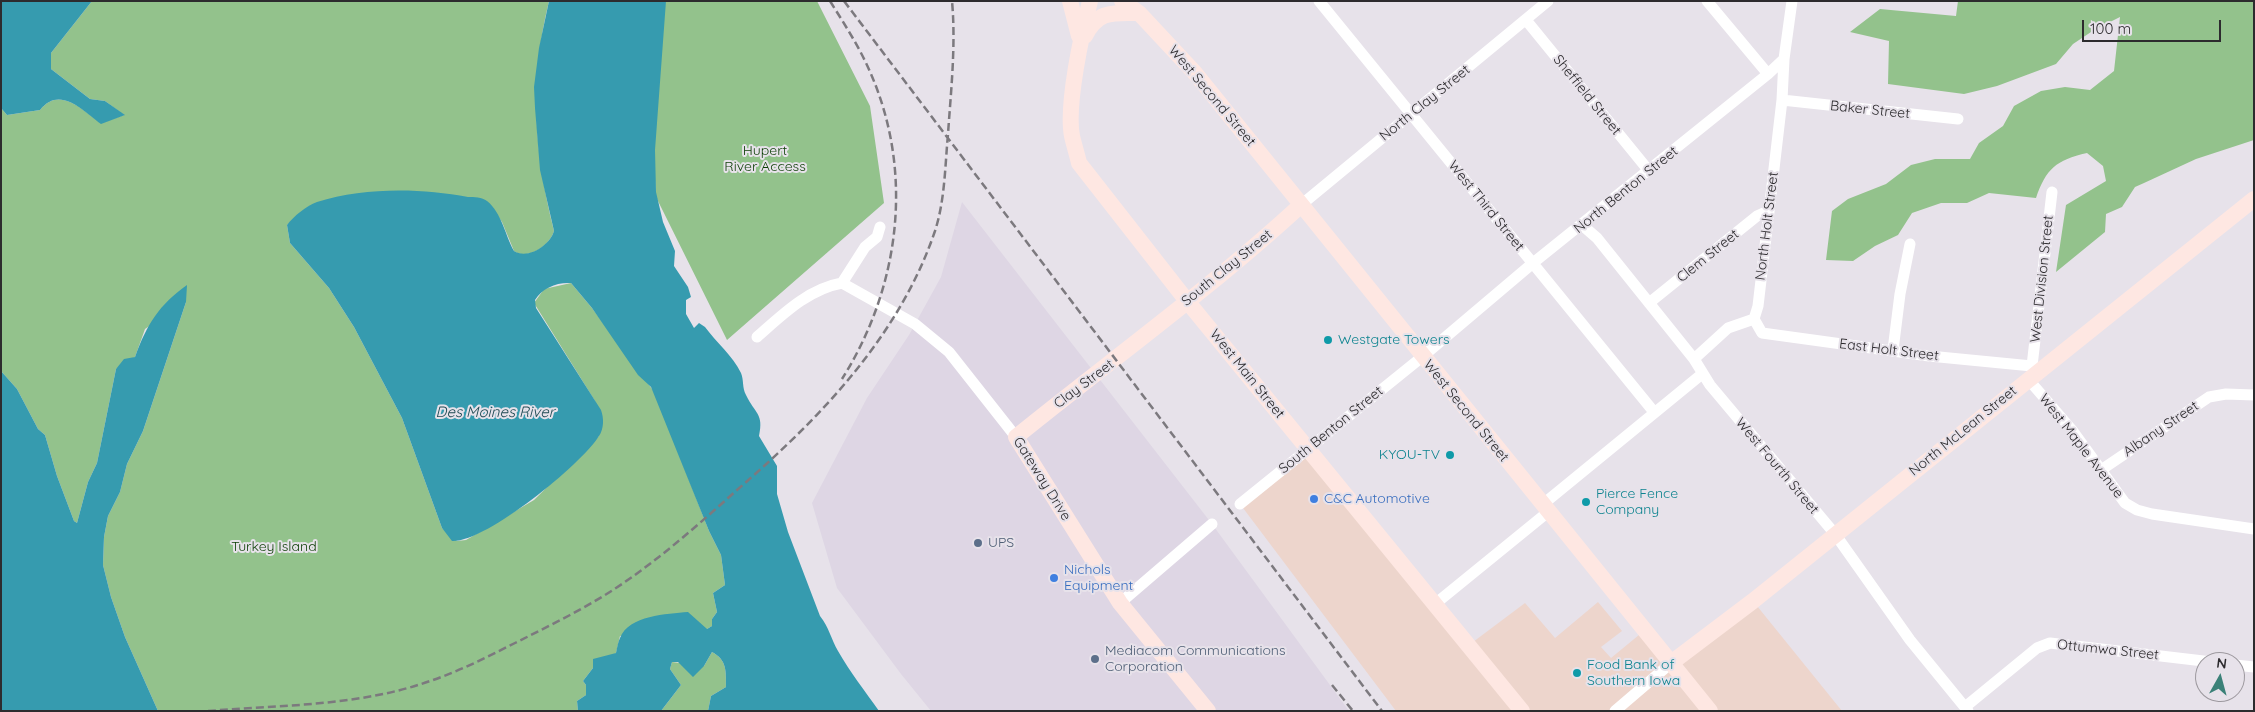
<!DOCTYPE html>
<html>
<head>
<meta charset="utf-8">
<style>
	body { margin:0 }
	#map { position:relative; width:2255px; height:712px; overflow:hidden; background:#e7e2ea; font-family:Quicksand,sans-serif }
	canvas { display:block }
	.frame { position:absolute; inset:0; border:2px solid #2d2b2e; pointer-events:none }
	.north { position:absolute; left:2195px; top:652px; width:50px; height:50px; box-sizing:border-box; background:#e7e2ea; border:1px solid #9d999f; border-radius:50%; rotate:7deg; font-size:14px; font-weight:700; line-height:20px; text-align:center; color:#2d2b2e }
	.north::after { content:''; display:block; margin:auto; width:18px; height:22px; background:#3b8178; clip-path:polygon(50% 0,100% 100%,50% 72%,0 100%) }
	.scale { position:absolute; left:2082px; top:20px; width:139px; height:22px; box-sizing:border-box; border:2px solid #2d2b2e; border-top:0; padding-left:6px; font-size:15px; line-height:18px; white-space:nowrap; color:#2d2b2e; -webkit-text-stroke:4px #e7e2ea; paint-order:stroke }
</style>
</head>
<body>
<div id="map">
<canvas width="2255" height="712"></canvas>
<div class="frame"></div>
<div class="north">N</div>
<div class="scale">100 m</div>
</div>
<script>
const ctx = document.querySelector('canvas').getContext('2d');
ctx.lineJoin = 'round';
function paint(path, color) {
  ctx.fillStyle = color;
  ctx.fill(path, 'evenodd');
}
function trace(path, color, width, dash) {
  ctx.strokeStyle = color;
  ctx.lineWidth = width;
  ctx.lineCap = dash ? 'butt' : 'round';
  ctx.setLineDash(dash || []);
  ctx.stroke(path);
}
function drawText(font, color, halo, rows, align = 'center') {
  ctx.font = font + ' Quicksand,sans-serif';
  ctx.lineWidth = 4;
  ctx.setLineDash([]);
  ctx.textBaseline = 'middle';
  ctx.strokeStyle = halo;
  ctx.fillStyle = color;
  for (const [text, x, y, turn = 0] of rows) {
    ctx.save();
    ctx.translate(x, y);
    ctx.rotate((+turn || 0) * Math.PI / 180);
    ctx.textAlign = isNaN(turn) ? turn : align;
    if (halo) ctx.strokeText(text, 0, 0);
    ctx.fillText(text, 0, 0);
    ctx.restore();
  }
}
paint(new Path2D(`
	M1308,449L1469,645L1525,603L1555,638L1598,602L1622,631L1601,647L1611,658L1645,630L1671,663L1753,601L1842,711H1396L1240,504Z`), '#edd5cc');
paint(new Path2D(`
	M962,202L1212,524L1349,711H931L901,674L837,588L812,503L867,398L909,335L941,277Z`), '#ded6e4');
paint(new Path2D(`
	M92,1H549C529,83 534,150 554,231C550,245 528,261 514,251L502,222L491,206L317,203L308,207L287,225L290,243L329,288L354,327L402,418L442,528L457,541L466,540L534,500L599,436L595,401L534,303L544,289L571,283L592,308L655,393L709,531L721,555L725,585L713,593L717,612L712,619V626L707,629L620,636L616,653L593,668L583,681L586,685V695L577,701L578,711H158L125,637L111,597L103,565L104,537L108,516L120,492L127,464L143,431L186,302L145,329L135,357L116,369L97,463L88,482L77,523L74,521L57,476L45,435L38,429L17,389L1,371V108L7,115L40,110C60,85 83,111 101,123L124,115L105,101L90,99L51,69V53Z
	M656,1H817L870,106L884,203L727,340L656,197L648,64Z
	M1958,1H2254V140L2196,159L2144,183L2135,187L2122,207L2106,214L2105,232L2056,272L2066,205L2106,181L2103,166L2087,153C2056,160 2046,169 2036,198L1989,193L1967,203H1941L1912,213L1898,235L1875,246L1853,261L1826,260L1832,211L1848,199L1886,184L1911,165L1935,159H1970L1979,143L2003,126L2014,106L2041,91L2065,87L2090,90L2114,71L2120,17L2094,30L2073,44L2056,64L1997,86L1964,94L1888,84L1889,41L1850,32L1880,9L1956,16Z
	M712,652C727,660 726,671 726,687L711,696L708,711H661L681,685L670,669L672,662L704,666Z`), '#93c28c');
paint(new Path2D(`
	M1,1H92L51,53V69L90,99L105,101L125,115L101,124C83,111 60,85 40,110L7,115L1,108Z
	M549,1H666L655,150L656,192L663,222L675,251L674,266L688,287L691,297L686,300V314L694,328L699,323L705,327C716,342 733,356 741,373C744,380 742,388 746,395C755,414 764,413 759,436L777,466V494L788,532L820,616C829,627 831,639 838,651C850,672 865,691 879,711H708L711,696L726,687C726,671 727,660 712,652L704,666L693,677L678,662H672L670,669L681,685L661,711H578L577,701L586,695V685L583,681L593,668V659L616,653C617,648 618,642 620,638C629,615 667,614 688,612L707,629L712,626V619L717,612L713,593L725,585L721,555L709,531L651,387L638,375L592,308L571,283C557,282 542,288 535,300L536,308L601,410C604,418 604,429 599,436C581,465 485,543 452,541L442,528L402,418L354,327L329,288L290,243L287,225C294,216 306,206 317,202C364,187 421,188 468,197C474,197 482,197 487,201C502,213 505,235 514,251C528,260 550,245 554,231L540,170L535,108L534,87L539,48Z
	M187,285L186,302L143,431L127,464L120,492L108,516L104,537L103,565L111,597L125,637L158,711H1V371L17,389L38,429L45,435L57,476L74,521L77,523L88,482L97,463L116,369L124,359L135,357C147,324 159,305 187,285Z`), '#369baf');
trace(new Path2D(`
	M1319,1L1654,412
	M1707,1L1768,74
	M1526,20L1649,171
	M1782,100L1958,119
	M1301,205L1548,1
	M1582,225L1597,238L1694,359L1710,385L1835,534L1910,640L1968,711
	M842,283L915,324L949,352L1016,437
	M842,283L865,247L877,237L880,227
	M1649,303L1757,216L1768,211
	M1754,319L1762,333L1929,356L2032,366
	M1754,319L1758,306L1782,100L1784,59
	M757,337C782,315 808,289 842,283
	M1893,350L1900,294L1910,244
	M1694,359L1728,328L1754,319
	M2032,366L2052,192
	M2028,379L2072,430L2125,503L2137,510L2152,514L2254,529
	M2101,470L2209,397L2226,394L2254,395
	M1240,504L1422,357L1533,263L1768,74L1784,59L1792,1
	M1542,505L1702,374
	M1120,603L1212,524
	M1435,604L1548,512
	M2235,665L2254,667
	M1965,707L2037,648L2050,643L2212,662
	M1615,711L1671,663`), '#fff', 11);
trace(new Path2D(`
	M1070,1L1079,36
	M1090,1C1082,33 1066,105 1072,136C1074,145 1077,154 1079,163L1187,301L1522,711
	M1122,1L1139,13L1195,73L1710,711
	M1085,36C1098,10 1113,13 1139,13
	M1671,663L1753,601L2254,199
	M1208,711L1120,603L1016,437C1111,360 1211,288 1301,205`), '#fee7e2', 16);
trace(new Path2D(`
	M830,1C845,25 860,48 871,74C914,174 900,287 842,379
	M844,1L1382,711
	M1332,685L1353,711
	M208,711C282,705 360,706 430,681C460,671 487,657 515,643C549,626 584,609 616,588C660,559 699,524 737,490C819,419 899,337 935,231C945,200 945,166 948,134C951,90 956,45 952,1`), '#7c797e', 2.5, [8, 4]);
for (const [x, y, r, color] of [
	[1328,340,5,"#0f9aa8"],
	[1450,455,5,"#0f9aa8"],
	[1314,499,5,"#3f7fe0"],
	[1586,502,5,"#0f9aa8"],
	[978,543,5,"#5c6f8a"],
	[1054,578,5,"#3f7fe0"],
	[1095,659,5,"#5c6f8a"],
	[1577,673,5,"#0f9aa8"]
]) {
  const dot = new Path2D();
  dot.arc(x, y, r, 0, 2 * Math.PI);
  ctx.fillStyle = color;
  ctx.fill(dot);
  trace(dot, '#e7e2ea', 2);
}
drawText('14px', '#2d2b2e', '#e7e2ea', [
	["Sheffield Street",1587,95,51],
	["West Second Street",1212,96,50],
	["North Clay Street",1425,103,-39],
	["Baker Street",1870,110,6],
	["North Benton Street",1626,190,-39],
	["West Third Street",1486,206,51],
	["North Holt Street",1767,226,-83],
	["Clem Street",1708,256,-39],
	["South Clay Street",1227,268,-39],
	["West Division Street",2042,279,-84],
	["East Holt Street",1889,350,7],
	["West Main Street",1247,374,51],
	["Clay Street",1084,384,-37],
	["West Second Street",1466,411,51],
	["Albany Street",2161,429,-34],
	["South Benton Street",1331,430,-39],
	["North McLean Street",1963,431,-39],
	["West Maple Avenue",2081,446,52],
	["West Fourth Street",1777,466,50],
	["Gateway Drive",1042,479,58],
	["Ottumwa Street",2108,650,6]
]);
drawText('14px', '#0b3e04', '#e7e2ea', [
	["Hupert",765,151],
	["River Access",765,167],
	["Turkey Island",274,547]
]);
drawText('14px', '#0d838f', '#e7e2ea', [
	["Westgate Towers",1338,340],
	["KYOU-TV",1440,455,"right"],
	["Pierce Fence",1596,494],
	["Company",1596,510],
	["Food Bank of",1587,665],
	["Southern Iowa",1587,681]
], 'left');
drawText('14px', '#366cbe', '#e7e2ea', [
	["C&C Automotive",1324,499],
	["Nichols",1064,570],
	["Equipment",1064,586]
], 'left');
drawText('14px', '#4e5e75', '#e7e2ea', [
	["UPS",988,543],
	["Mediacom Communications",1105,651],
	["Corporation",1105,667]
], 'left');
drawText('italic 15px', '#214c55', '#e7e2ea', [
	["Des Moines River",495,412]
]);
</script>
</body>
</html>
